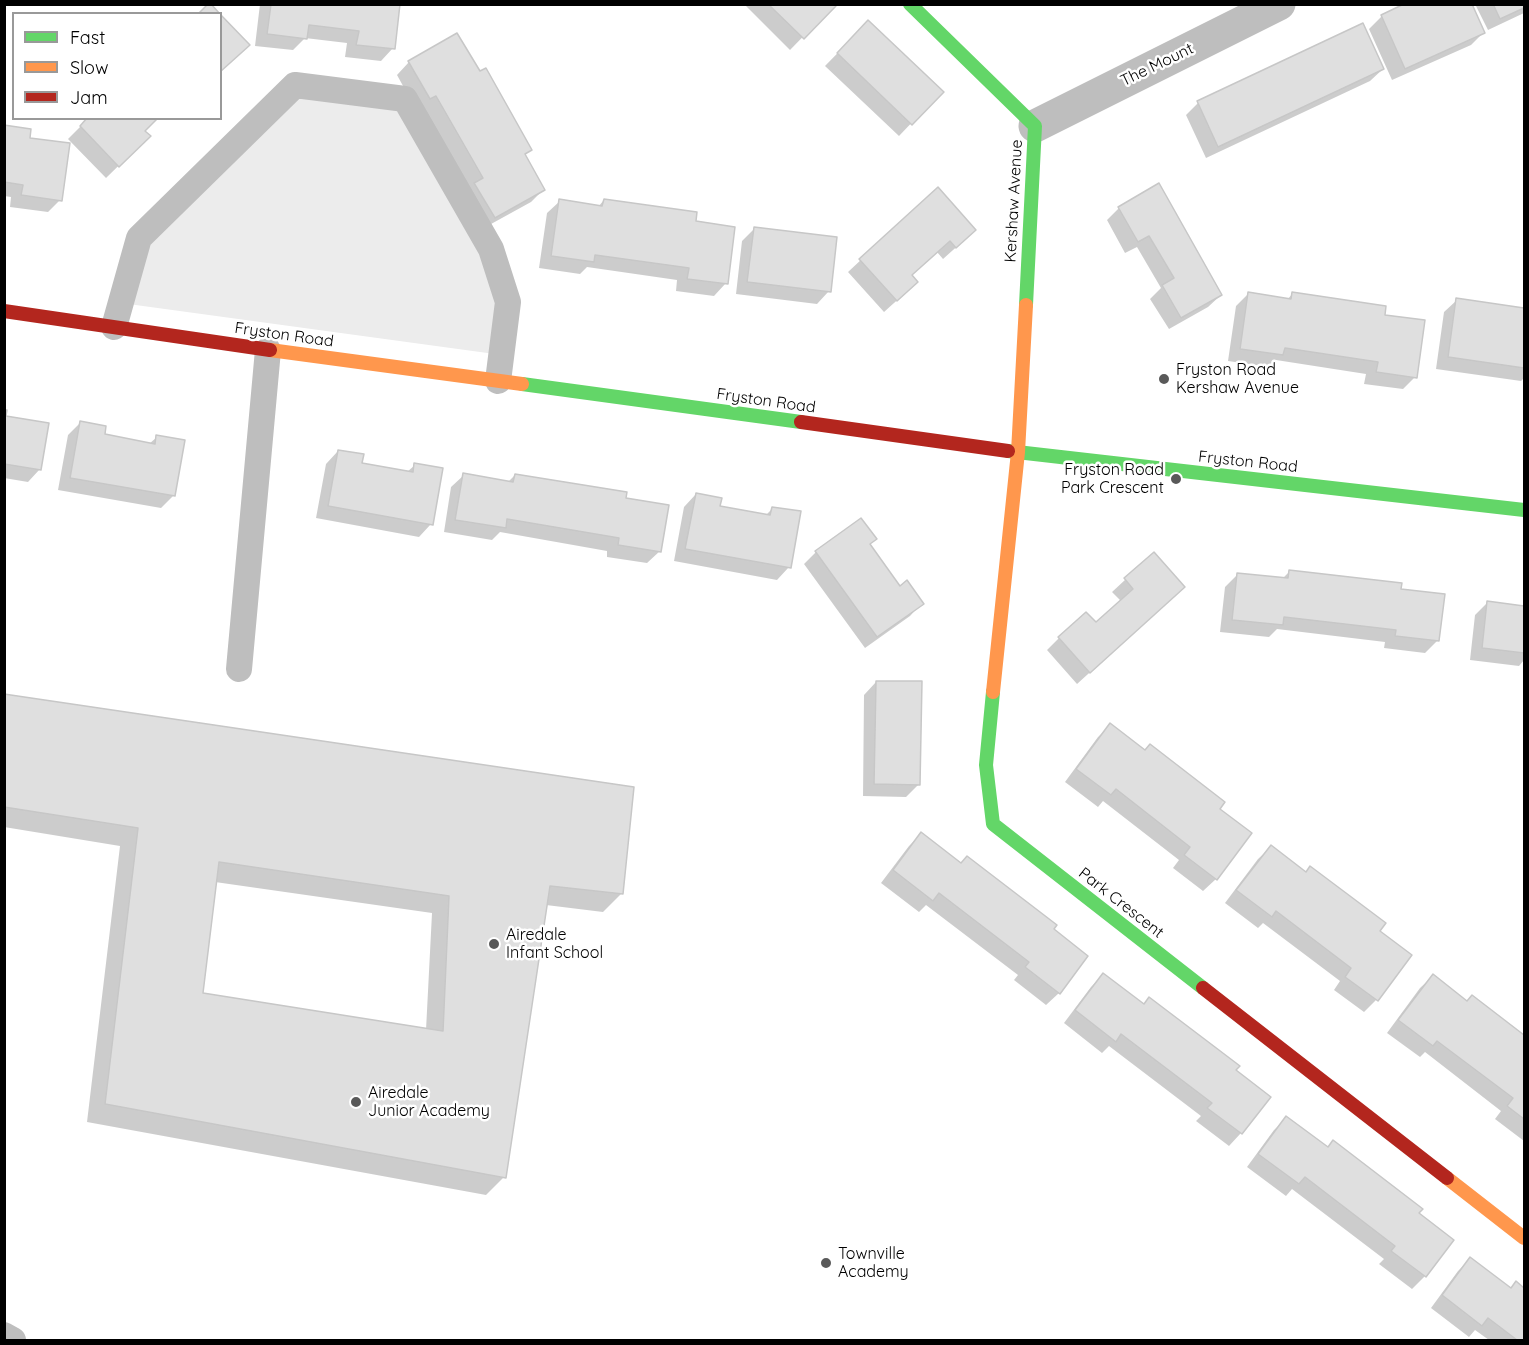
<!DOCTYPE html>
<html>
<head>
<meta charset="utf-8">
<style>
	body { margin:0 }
	#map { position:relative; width:1529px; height:1345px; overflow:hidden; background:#fff; font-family:Quicksand,sans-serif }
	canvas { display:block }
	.frame { position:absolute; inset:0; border:6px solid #000; pointer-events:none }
	.legend { position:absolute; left:12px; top:12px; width:210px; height:108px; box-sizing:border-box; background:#fff; border:2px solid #999; margin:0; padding:8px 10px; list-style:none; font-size:18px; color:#000 }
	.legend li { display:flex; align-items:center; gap:12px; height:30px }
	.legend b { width:30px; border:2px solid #999 }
</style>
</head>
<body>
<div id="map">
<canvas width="1529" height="1345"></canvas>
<div class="frame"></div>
<ul class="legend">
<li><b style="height:8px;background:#63d668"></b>Fast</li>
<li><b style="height:8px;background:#ff974d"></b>Slow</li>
<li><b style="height:8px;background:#b3261e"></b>Jam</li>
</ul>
</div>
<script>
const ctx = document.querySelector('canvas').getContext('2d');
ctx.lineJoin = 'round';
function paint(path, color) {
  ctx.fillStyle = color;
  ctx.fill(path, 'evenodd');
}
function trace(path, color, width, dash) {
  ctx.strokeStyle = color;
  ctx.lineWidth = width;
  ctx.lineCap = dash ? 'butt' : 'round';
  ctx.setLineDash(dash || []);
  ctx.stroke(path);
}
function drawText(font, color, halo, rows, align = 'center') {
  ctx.font = font + ' Quicksand,sans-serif';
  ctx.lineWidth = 5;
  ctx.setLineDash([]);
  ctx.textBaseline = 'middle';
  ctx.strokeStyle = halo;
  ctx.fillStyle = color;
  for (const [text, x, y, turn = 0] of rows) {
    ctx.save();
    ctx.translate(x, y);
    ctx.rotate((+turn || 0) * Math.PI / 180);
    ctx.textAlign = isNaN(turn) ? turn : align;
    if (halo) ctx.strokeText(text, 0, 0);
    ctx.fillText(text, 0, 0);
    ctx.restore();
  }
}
paint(new Path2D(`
	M295,85L405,99L491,249L502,355L121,303L139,238Z`), '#ececec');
paint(new Path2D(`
	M260,4H399L393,48L381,61L345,57L347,43L305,38L293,50L255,46Z
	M744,4H832L833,6L790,50Z
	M1408,4L1483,33L1471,45L1392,80L1369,29L1382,16Z
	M1475,4H1524V13L1488,30Z
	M868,22L941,92L899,136L825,66Z
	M409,62L530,149L524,156L543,190L531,202L482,229L397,75Z
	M1383,69L1370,81L1206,158L1186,115L1198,103Z
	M89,118L143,131L149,136L106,178L68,139Z
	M4,126L28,139L60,200L48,212L10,207L11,197L4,196Z
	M937,189L962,242L943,259L937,252L911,276L904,294L884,312L848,272Z
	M604,200L694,222L726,283L714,296L676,291L677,280L587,267L580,274L539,268L547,213L560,201L598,207Z
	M1119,208L1221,295L1208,307L1169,329L1150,299L1161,288L1137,247L1125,253L1107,220Z
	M754,229L829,291L817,304L736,294L742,241Z
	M1293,293L1383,316L1415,377L1403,389L1364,384L1366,374L1276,360L1269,367L1228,361L1236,306L1248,294L1287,300Z
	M1457,300L1524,310V378L1521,381L1436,369L1444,312Z
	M4,418L40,469L28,482L4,478Z
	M80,423L103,436L149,444L157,437L173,496L161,508L58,490L68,435Z
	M338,451L361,464L407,472L415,465L431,524L419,537L316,518L326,464Z
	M464,475L508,482L515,475L624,499L660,551L647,563L607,557V551L500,532L492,540L444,532L451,487Z
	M696,494L719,507L765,516L773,508L789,567L777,580L674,561L684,507Z
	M869,545L900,588L922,603L910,616L865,648L804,564L816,552Z
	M1153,554L1171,599L1077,684L1047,650L1059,638L1096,624L1121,601L1112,592Z
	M1289,572L1399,590L1437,641L1425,653L1384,648L1385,642L1277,629L1269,637L1220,632L1225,587L1238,574L1282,579Z
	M1488,602L1524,607V660L1519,666L1470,660L1475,615Z
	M876,682L919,784L906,797L863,796L864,695Z
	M4,696L621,894L603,912L546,905L504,1177L486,1195L87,1122L120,846L4,827ZM215,882L432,913L426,1030L201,994Z
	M1111,725L1218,809L1216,879L1203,891L1173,868L1179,860L1103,801L1098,807L1065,782L1098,737Z
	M921,834L1052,930L1059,993L1046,1005L1014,980L1018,975L926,905L919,912L881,883L909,846Z
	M1271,847L1410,955L1376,1000L1364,1012L1334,990L1340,981L1263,923L1258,928L1225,903L1258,859Z
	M1103,975L1269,1097L1241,1133L1229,1146L1196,1121L1201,1116L1109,1046L1102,1053L1064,1023L1091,987Z
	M1433,976L1467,1003L1473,997L1524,1037V1141L1495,1119L1501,1111L1425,1052L1420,1057L1387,1033L1420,988Z
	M1287,1118L1327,1148L1333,1142L1417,1214L1452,1240L1425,1276L1412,1289L1379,1264L1384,1259L1292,1189L1286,1196L1247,1167L1274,1130Z
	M1470,1259L1510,1289L1516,1283L1524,1290V1340H1489L1475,1330L1469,1337L1431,1308L1458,1271Z`), '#0003');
const building = new Path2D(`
	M208,4H211L220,14H198Z
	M271,4H400L395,49L356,45L359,31L309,25L307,39L267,34Z
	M768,4H834L836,6L804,39Z
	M1404,4H1472L1485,33L1405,69L1381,15Z
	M1493,4H1524V8L1500,19Z
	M220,14L250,45L220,72Z
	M868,20L944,92L912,125L837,53Z
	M1363,23L1384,69L1218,147L1197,101Z
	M457,33L480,71L486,68L532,150L525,154L545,190L495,218L474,183L483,178L436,96L430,99L408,61Z
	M87,118H158L145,131L151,136L119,167L80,126Z
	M4,125L31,129L30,138L70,143L62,201L21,195L23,185L4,182Z
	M1159,183L1222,295L1181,318L1162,285L1174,278L1149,236L1138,242L1118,207Z
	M938,187L976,230L956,248L950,241L912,275L918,282L897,301L859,259Z
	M559,199L602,206L604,199L697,212L696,221L735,227L728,284L687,279L689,268L595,255L594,262L551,256Z
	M754,227L837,237L831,292L747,282Z
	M1248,292L1291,299L1292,292L1386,306L1385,315L1425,320L1417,378L1376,372L1378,362L1285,348L1283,355L1240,349Z
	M1456,298L1524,308V368L1448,357Z
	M4,410H7L6,416L49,423L41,470L4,464Z
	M80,421L106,426L105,434L155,444L156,435L185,440L175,496L70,478Z
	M338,450L364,454L362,463L413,472L414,463L443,468L433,525L328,506Z
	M463,473L513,482L515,474L627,492L626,498L669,505L661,552L618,545L619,538L507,519L506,528L455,520Z
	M696,493L722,498L720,506L770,515L772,507L801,511L791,568L685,549Z
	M861,518L877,539L870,544L900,586L907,580L924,604L877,637L815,551Z
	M1154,552L1185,587L1090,673L1058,637L1086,612L1096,622L1133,589L1124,578Z
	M1289,570L1402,583L1401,589L1445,594L1439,641L1395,636L1396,630L1284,617L1283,625L1232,620L1237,573L1288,578Z
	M1487,601L1524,606V653L1482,648Z
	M876,681H922L920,785L874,784Z
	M4,694L634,787L623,894L550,886L506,1178L105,1104L138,828L4,807ZM219,862L449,896L443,1031L203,993Z
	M1110,723L1145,750L1150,744L1225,802L1220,809L1252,833L1217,880L1184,855L1190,847L1116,789L1111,795L1076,769Z
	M921,832L961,863L967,856L1057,925L1054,929L1088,956L1060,994L1025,967L1029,962L939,893L933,901L893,870Z
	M1271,845L1306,872L1310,866L1386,923L1380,931L1412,955L1378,1001L1345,977L1351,968L1276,911L1272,917L1236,890Z
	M1103,973L1144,1004L1149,997L1240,1066L1236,1070L1271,1097L1242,1134L1207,1108L1212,1103L1121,1034L1116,1042L1075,1010Z
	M1433,974L1467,1001L1472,995L1524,1035V1119L1507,1106L1513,1098L1437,1041L1433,1046L1398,1020Z
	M1286,1116L1328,1147L1333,1140L1423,1209L1419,1213L1454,1240L1426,1277L1391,1251L1395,1246L1305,1177L1299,1184L1258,1154Z
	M1470,1257L1511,1288L1516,1281L1524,1288V1340H1517L1488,1318L1482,1326L1442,1295Z`);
paint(building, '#dfdfdf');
trace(building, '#c7c7c7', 1.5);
trace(new Path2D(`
	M114,327L139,238L295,85L405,99L491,249L508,302L498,381
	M239,669L268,350
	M4,1335L13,1340`), '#bebebe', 26);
trace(new Path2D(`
	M1035,126L1279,4`), '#bebebe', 33);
trace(new Path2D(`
	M910,4L1035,126L1026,305
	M522,384L801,422
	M1008,451L1524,510
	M993,692L986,765L993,824L1203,988`), '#63d668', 14);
trace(new Path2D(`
	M270,350L522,384
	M993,692L1018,452L1026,305
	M1447,1178L1524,1238`), '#ff974d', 14);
trace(new Path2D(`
	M4,311L270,350
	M801,422L1008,451
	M1203,988L1447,1178`), '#b3261e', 14);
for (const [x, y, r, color] of [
	[1164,379,6,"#595959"],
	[1176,479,6,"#595959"],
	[494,944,6,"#595959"],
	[356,1102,6,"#595959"],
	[826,1263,6,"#595959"]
]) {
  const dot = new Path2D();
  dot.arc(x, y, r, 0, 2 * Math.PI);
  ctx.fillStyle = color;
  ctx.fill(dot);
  trace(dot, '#fff', 2);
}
drawText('16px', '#000', '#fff', [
	["The Mount",1157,65,-26],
	["Kershaw Avenue",1014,201,-87],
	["Fryston Road",284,335,8],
	["Fryston Road",766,401,8],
	["Fryston Road",1248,462,6],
	["Park Crescent",1121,903,38]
]);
drawText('16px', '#000', '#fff', [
	["Fryston Road",1176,370],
	["Kershaw Avenue",1176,388],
	["Fryston Road",1164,470,"right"],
	["Park Crescent",1164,488,"right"],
	["Airedale",506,935],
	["Infant School",506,953],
	["Airedale",368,1093],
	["Junior Academy",368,1111],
	["Townville",838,1254],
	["Academy",838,1272]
], 'left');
</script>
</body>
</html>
